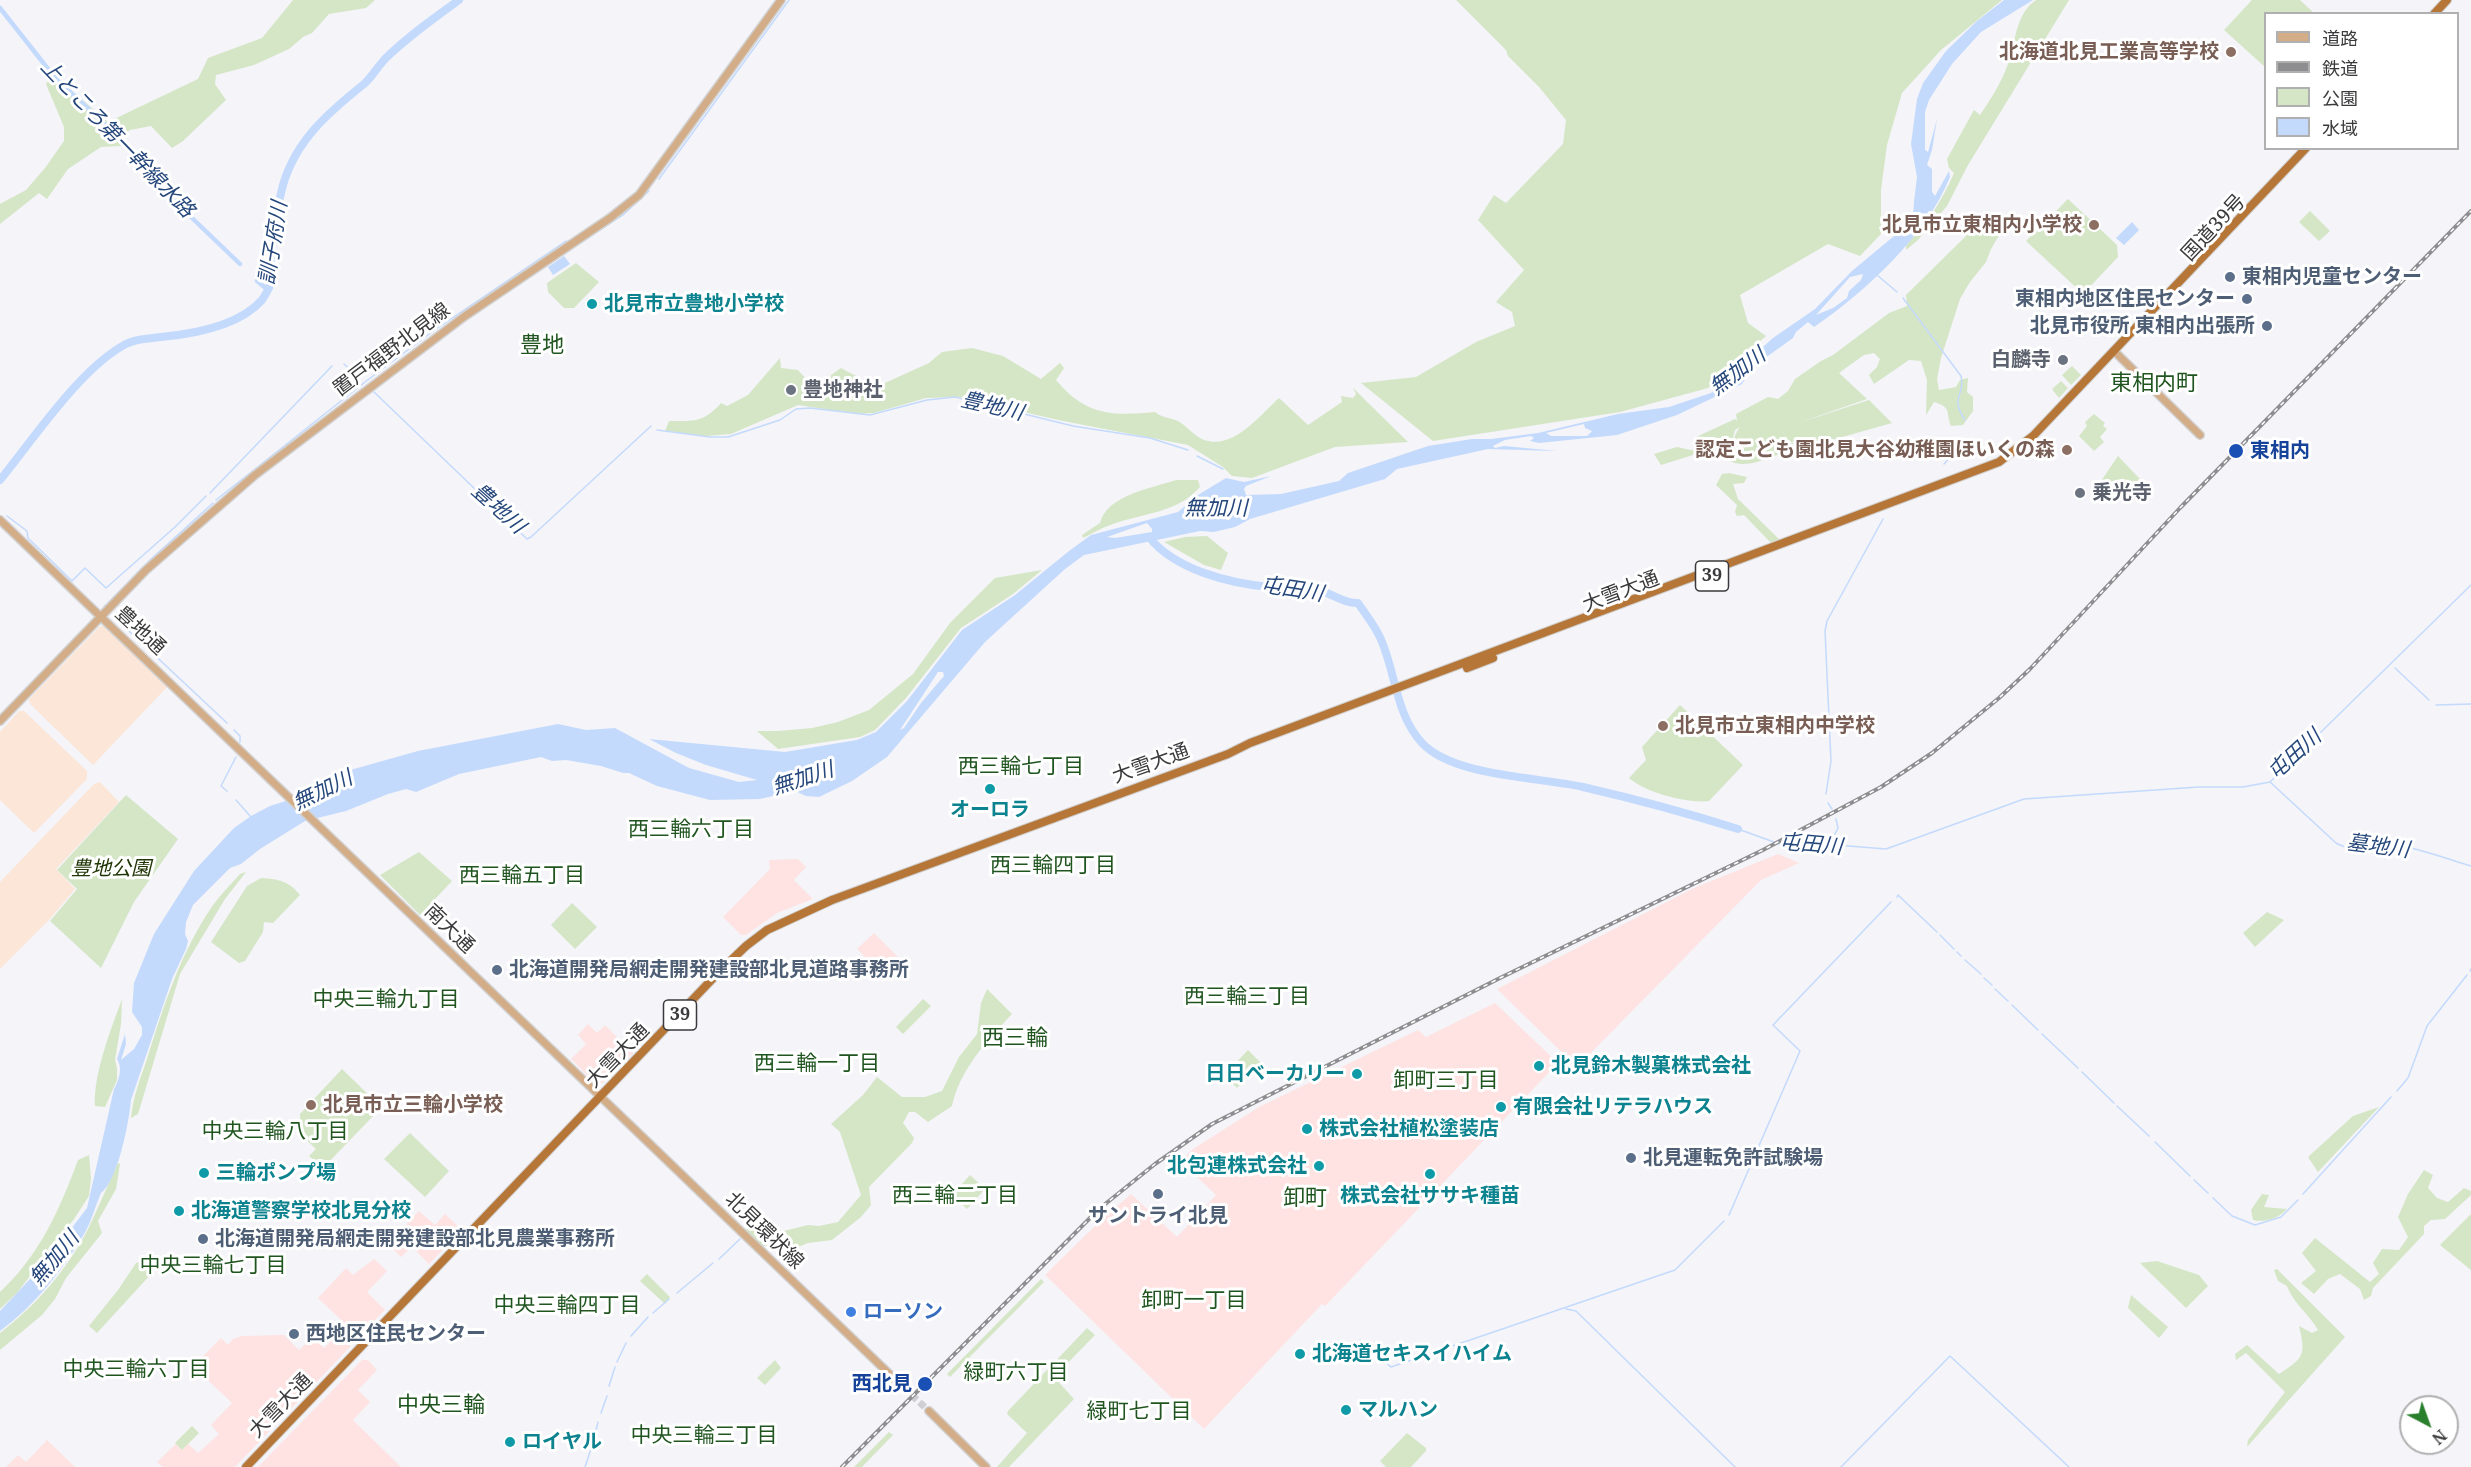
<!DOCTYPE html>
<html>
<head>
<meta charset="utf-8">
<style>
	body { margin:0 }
	#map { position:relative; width:2471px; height:1467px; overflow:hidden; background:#f4f4f9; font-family:"Noto Serif","Noto Sans JP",serif }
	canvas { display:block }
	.legend { position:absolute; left:2264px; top:12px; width:195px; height:138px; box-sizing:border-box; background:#fff; border:2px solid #b0b0b1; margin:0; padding:8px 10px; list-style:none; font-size:18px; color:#3a3a3c }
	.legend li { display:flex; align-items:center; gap:12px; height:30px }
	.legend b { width:30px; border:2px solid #b0b0b1 }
	.north { position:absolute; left:2399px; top:1395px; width:60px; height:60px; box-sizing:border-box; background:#fff; border:2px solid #b0b0b1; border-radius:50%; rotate:139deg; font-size:16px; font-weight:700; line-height:24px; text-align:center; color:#3a3a3c }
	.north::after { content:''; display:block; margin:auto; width:21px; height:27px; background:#2a7f2c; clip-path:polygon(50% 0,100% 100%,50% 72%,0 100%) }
</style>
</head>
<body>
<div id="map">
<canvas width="2471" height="1467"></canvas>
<ul class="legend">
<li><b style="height:8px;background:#d3ad87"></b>道路</li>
<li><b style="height:8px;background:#8e8e91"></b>鉄道</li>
<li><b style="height:16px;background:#d5e6c6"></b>公園</li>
<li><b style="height:16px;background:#c4dafc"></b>水域</li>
</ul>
<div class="north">N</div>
</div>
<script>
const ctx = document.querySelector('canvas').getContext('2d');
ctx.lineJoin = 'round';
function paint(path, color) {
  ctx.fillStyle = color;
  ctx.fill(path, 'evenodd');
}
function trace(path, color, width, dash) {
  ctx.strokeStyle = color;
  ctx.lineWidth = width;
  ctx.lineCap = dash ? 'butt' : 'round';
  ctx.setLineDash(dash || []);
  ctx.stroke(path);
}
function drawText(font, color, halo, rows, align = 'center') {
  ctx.font = font + ' "Noto Serif","Noto Sans JP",serif';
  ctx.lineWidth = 6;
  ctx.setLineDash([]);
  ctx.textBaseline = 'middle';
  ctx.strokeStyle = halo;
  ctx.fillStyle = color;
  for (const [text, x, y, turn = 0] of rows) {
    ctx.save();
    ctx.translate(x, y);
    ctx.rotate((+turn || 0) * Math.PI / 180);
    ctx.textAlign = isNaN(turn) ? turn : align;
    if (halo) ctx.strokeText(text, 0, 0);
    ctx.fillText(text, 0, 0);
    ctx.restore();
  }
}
paint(new Path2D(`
	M1778,854L1799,863L1761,880L1577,1067L1497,989L1694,888Z
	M798,859L806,867L794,880L813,899L777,913L746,935H741L723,917L770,869L769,860Z
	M874,933L900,959L884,975L880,971L877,974L872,969L874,966L857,949Z
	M1495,1003L1558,1063L1325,1306L1322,1304L1204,1429L1045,1275L1101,1220L1131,1194L1177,1237L1216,1195L1180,1161L1193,1149L1259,1107L1418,1030L1426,1037Z
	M588,1024L597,1033L605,1025L633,1053L603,1083H595L571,1059L586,1044L578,1035Z
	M419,1211L435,1225L445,1214L462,1230L429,1264L412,1247L401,1257L391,1247L398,1240L394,1237Z
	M374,1259L387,1271L367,1292L385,1310L362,1333L356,1334L318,1298L346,1268L353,1275Z
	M340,1332L351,1342L350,1347L235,1467H163L157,1462L176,1444L182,1450L188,1444L198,1453L219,1434L211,1425L232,1403L193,1366L221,1338L228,1345L233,1339L242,1336L284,1335L299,1350L312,1337L324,1348Z
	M362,1360H368L377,1370L358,1390L370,1402L353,1420L401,1467H258Z
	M47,1440L75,1467H6L18,1455L26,1462Z`), '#fee3e2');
paint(new Path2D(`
	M105,625L168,686L93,765L30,704L29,699L99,627Z
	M19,711H24L87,771V779L34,833L0,800V732Z
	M100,782L119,802L56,869L75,889L49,920L0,969V882L94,784Z`), '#fbe6d8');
paint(new Path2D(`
	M293,0H375L366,8L329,14L312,33L303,37L289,49L254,65L216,75L215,84L226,100L183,141L172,148L151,126L130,130L122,136L121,146L101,147L68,169L47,199L39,193L0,224V204L26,190L45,168L64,141V127L46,84L49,79L71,90L108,122L198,79L208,58L262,38Z
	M1456,0H2002L1941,50L1902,93L1887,145L1881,190V234L1860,256L1828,244L1740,295L1748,323L1766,336L1708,388L1620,412L1433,441L1361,383L1416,377L1476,342L1515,326L1512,312L1496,302L1524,270L1478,220L1494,195L1506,203L1563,144L1566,120L1539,87L1508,56L1506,50Z
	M2036,0H2069L1968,165L1947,206L1918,240L1906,250V245C1927,224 1942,201 1954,173L1949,168L1947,159L1974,110L1980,115C1991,99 2001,83 2008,64C2015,43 2016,13 2036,0Z
	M2252,0H2300L2314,13L2266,14L2265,67L2224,30Z
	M2068,199L2117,245L2118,257L2083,294L2026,241Z
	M2310,211L2330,231L2319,241L2299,222Z
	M1990,218L1997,223L2001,232L1991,249L1986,262L1970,282L1960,299L1941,358L1937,379L1939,390L1956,387L1960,380L1968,378L1967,392L1973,397V411L1963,425L1951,426C1945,412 1953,408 1934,402L1926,415L1927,380L1921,361L1909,360L1874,384L1869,375L1877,367L1880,359L1874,353L1864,355L1839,373L1867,399L1798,423L1869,400L1892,423L1821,443L1808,445L1787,441L1782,428L1787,442L1806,446L1801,451C1778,448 1749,475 1727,459C1733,448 1733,435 1740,427L1735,430L1730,451L1698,447L1694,442L1696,437L1735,419L1737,421L1736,414L1768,397L1778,399L1788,391L1795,379L1821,361L1833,355L1889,313L1907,306L1906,295L1968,234Z
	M576,263L599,282L574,308H564L548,292L547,283Z
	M972,348L1003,356L1041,379L1060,363L1064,368L1056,380C1086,416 1112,416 1155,412C1163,419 1173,417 1181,423C1188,428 1196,437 1204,440C1234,450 1259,416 1279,398L1308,425L1342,402L1341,396L1353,398L1356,394L1353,388L1408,442L1335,447L1252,478L1232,476L1223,467L1188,445L1058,420L959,397L926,398L874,413L856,414L798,405L731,434L706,436L665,431L669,421C693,421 704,423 721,403L727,406L748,395L780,358L781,368L798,370L809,382L830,379L831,375L841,368L856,376L865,392L929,363L942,352Z
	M2072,366L2081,375L2071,385L2062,375Z
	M2061,381L2068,388L2059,398L2052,389Z
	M2094,414L2105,423L2103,426L2107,429L2100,437L2104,442L2094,451L2079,436L2087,426L2085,422Z
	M1677,447L1695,451L1693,455L1661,465L1654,454Z
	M2118,456L2140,479L2122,500L2101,481Z
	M1729,473L1747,477L1744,483L1733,484L1738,499L1780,540L1772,544L1744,515L1737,516L1735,512L1737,505L1716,485L1722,474Z
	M1176,480H1198L1200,487C1177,513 1144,513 1113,524C1103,527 1093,533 1083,538L1082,535L1100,523C1107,495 1152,488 1176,480Z
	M1207,536L1228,553L1221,570L1204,565L1164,542L1185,537Z
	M1042,570L1013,594L961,628L906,698L875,730L860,737L778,749L757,731H778L812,728L838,722L869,710L913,674L950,623L995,578Z
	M1680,705L1743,765L1709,801C1688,804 1644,792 1629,778L1646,760L1642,747Z
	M126,795L178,839L134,902L101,968L50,921L77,889L57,870Z
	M419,852L452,881L420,915L380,875Z
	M246,872L225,899L180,974L138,1114L131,1118C133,1096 141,1077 148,1056C164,1004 182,950 213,905C221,894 231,884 240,874Z
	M261,878C278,879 289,881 300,895L273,923L264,922L263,932L245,961L239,963L211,942L247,886Z
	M572,903L597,927L575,949L551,925Z
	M2267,912L2284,920L2255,947L2243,933Z
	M987,989L1012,1014C987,1041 960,1069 952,1106L928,1122L915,1112H909L903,1123L914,1138L912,1143L869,1187L871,1205L861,1217L832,1240L808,1243L788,1251L771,1245L758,1247L741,1232L756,1224L784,1231L808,1225L819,1226L838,1222L861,1195L840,1132L831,1124L863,1095L877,1077L902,1097H925L942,1091L959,1057L977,1034L981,1003Z
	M122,999L121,1024L115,1060L117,1068V1080L105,1107L95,1106C93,1075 111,1029 122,999Z
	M923,999L931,1006L903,1034L896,1027Z
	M1248,1050L1261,1063L1237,1088L1224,1075Z
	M342,1069L377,1103V1112L323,1168L309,1156L316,1149L295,1129L300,1124V1114Z
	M2379,1107L2318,1172L2308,1157L2353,1116Z
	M410,1133L449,1171L425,1197L384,1159Z
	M89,1155L91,1178L89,1196L74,1219L17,1293L0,1309V1292C39,1256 60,1209 78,1160Z
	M118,1163L120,1164L116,1189L98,1221L102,1233L66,1278L55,1299L42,1315L0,1350V1333C35,1306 66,1271 87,1231C98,1209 107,1186 118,1163Z
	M2424,1170L2433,1175L2428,1188L2437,1198L2448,1202L2464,1188L2471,1191V1195L2445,1219L2431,1220L2424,1226V1234L2373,1288L2371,1296L2364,1300L2360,1289L2340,1274L2328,1279L2314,1294L2301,1283L2316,1271L2302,1253L2315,1238L2370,1282L2379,1274L2373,1263L2382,1249L2399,1250L2408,1237L2398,1217L2408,1194Z
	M970,1175L985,1189L967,1209L952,1195Z
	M2262,1194L2269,1195L2264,1207L2287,1209C2279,1218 2265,1223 2253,1220L2251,1210Z
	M2471,1214V1270L2440,1245Z
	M2157,1261L2199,1275L2208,1286L2186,1308L2140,1263Z
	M140,1262L152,1273L97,1333L89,1326L118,1290L136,1263Z
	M2277,1269L2345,1337L2247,1447L2248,1440L2285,1392L2246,1353L2236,1360L2235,1354L2247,1345L2279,1374C2304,1358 2306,1355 2299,1326L2312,1333L2318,1330C2309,1314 2293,1303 2287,1286L2278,1281L2274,1270Z
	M647,1274L670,1297L665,1304L640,1281Z
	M1041,1279L1044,1282L950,1377L947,1374Z
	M2131,1295L2168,1327L2159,1338L2128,1308Z
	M1087,1328L1095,1335L1054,1377L1074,1399L1009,1467H997L1027,1433L1007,1414L1008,1411Z
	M775,1360L781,1368L765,1385L757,1378Z
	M192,1426L199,1433L182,1450L175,1443Z
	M889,1432L893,1435L862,1467H854Z
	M1407,1433L1426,1448V1451L1411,1467H1386L1380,1461Z`), '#d5e6c6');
paint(new Path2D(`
	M2004,0H2033L1981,32L1952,64L1929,100L1925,112V150L1928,152L1937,119L1932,150L1927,165L1932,169V192L1935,196L1949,171L1950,177C1927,235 1865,292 1814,327L1808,322L1796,332L1793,338L1754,366L1742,384L1677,415L1617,435L1539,443L1530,441L1534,438L1531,436L1505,440L1493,446L1495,448L1504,446L1557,451L1488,449L1397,469L1385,479L1250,519L1235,527L1214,532L1200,531L1084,555L1065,569L985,642L887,757L852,781L819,797L806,796L795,791L760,799L710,800L657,786L629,773H623L601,766L566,760L552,761L541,757L459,774L416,792L406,789L388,794L346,811L305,821L260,849L241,864L230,868L193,905L186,922L185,934L188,941L186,949L172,979L131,1100C129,1122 118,1180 101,1193C95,1207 91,1223 83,1236C61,1272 34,1306 0,1331V1311L45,1263L87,1208L114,1089C119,1080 123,1068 117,1059L125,1034L126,1044L121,1060L134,1049L142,1035V1027L132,1012L134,983L154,934L194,871L234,828L251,816L270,806L321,790L336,774L418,751L558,724L586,730L615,728L689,768L739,782L757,780L706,765L676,753L649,739L785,752L857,740L876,732L907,701L962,630L1015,595L1069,551L1091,535L1178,512L1198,495L1226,478L1244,482L1271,476L1246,486L1244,489L1246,495L1281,494L1339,481L1348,473L1428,446L1472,439H1491L1538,433L1618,414L1669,407L1711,393L1773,338L1815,309L1852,271L1906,226L1913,216L1914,202L1917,177L1911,144L1917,99L1923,83L1946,51L1977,21ZM1863,274L1861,280L1849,291L1847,298L1833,308L1816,315L1850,277ZM1584,424L1585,428L1592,431L1587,436H1551L1546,433ZM1147,523L1152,529V532L1115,538L1107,537ZM938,672H943L944,676L921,703L904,728L900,730Z
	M2132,222L2139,230L2124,245L2116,238Z
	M564,256L570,264L553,275L548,267Z`), '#c4dafc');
trace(new Path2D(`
	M659,179L789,0
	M572,248L624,214L649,191
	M1877,275L1897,292
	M1903,298L1961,376C1966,395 1949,397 1965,420
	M344,364L359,378
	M374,392L527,539L531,537L651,426
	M657,430L710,437H728L780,420L796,409L810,408L870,415L927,400L955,397L1073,426L1150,438L1188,450
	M1197,456L1223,469
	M1944,464L1965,441
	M210,493L332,366
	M216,500L365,382L436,329L566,241L567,243
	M7,516L27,531L28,538L72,581L85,568L106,588L175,527L206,496
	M104,607L150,560L213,503
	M114,617L227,723
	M2395,668L2429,700
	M2436,705L2471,704
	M234,730L240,736V742
	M2270,782L2336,843C2351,852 2364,845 2381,844C2405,843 2447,859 2471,866
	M227,791L221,786L236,757
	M1826,794L1831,761L1825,631L1827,621L1883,519
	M236,800L251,817
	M1828,803L1832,809
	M1738,829L1785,846L1824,844L1886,849L2024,799L2199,787H2243L2270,782L2471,585
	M1830,844L1838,828L1836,819
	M1897,897L1898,895L1937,932
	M1940,935L1954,949
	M1957,952L1961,956
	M1965,960L1981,974
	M2470,971L2471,969
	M1984,978L1992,985
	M1995,989L2008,1001
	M2012,1005L2038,1030
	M2042,1034L2078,1068
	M2082,1072L2114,1103
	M2397,1091L2408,1078L2427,1026L2467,975
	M2117,1106L2149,1136
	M2155,1142L2190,1176
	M2194,1180L2208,1193
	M2303,1194L2391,1097
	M2213,1198L2232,1216L2255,1225L2281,1217L2298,1200
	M1729,1215L1800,1051L1773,1025L1891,902
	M719,1259L740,1239
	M677,1293L713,1263
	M1566,1309L1576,1311L1735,1467
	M653,1313L669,1299
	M631,1336L648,1317
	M1360,1340L1391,1367L1675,1270L1724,1221
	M617,1362L626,1343
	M609,1386L615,1367
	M601,1413L607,1396
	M593,1442L598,1422
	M585,1467L591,1449
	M1841,1467L1950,1356L2069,1467`), '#c4dafc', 1.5);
trace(new Path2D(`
	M0,8L56,79L127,145L142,170L240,264
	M257,281L268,290`), '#c4dafc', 4.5);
trace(new Path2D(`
	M0,480C33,440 80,368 126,344C138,338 148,339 161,337C193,334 239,326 262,300C264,297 267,292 269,288C271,281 269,273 270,266C273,239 276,211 283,185C296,140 329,112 364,84C373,76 379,64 388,56C410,35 434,18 459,0
	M1149,537C1175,570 1229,583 1269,587C1286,589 1303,588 1320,591C1334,594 1345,604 1358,603C1366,615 1377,628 1382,642C1396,675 1396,715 1422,743C1454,777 1539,777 1583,787C1635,799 1687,813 1738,829`), '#c4dafc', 8);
trace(new Path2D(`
	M904,1388L929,1411`), '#cfcfd3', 7, [7, 3.5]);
const major = new Path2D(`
	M2114,351L2200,435
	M0,520L904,1388
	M0,721L146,570L255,475L465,316L610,218L639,195L781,0
	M929,1411L986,1467`);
const highway = new Path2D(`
	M2434,14L2447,0
	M1467,668L1493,658
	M246,1467L719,972L746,946L767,930L832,900L1228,754L1250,743L1999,462L2033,436L2306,148`);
trace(major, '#d0d0d0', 10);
trace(highway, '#d0d0d0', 10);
trace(major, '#d3ad87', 7);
trace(highway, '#b67637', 8);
const rail = new Path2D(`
	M842,1467L1099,1209L1155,1164L1212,1124L1500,978L1763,850L1881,787L1932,753L1999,698L2030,669L2180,508L2471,211`);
trace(rail, '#8e8e91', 4);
trace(rail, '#fff', 1.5, [4.5]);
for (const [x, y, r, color] of [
	[2231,52,6,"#8d6e63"],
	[2094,225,6,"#8d6e63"],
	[2230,277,6,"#5c6f8a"],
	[2247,299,6,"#5c6f8a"],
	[592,304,6,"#0f9aa8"],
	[2267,326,6,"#5c6f8a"],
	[2063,360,6,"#6b7280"],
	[791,390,6,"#6b7280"],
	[2067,450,6,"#8d6e63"],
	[2236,451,8,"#1a4fb4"],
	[2080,493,6,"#6b7280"],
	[1663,726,6,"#8d6e63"],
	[990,789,6,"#0f9aa8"],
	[497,970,6,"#5c6f8a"],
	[1539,1066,6,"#0f9aa8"],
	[1357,1074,6,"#0f9aa8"],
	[311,1105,6,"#8d6e63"],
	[1501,1107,6,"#0f9aa8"],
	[1307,1129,6,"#0f9aa8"],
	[1631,1158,6,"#5c6f8a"],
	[1319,1166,6,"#0f9aa8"],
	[204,1173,6,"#0f9aa8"],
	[1430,1174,6,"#0f9aa8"],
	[1158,1194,6,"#5c6f8a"],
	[179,1211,6,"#0f9aa8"],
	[203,1239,6,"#5c6f8a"],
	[851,1312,6,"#3f7fe0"],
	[294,1334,6,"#5c6f8a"],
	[1300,1354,6,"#0f9aa8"],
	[925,1384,8,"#1a4fb4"],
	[1346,1410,6,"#0f9aa8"],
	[510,1442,6,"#0f9aa8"]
]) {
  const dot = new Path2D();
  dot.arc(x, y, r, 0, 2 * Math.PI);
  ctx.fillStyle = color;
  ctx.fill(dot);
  trace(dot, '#fff', 2);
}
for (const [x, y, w] of [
	[1712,576,33],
	[680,1015,33]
]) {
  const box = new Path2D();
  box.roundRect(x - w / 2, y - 15, w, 30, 4.5);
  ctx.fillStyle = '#fff';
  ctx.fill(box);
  trace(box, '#3a3a3c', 1.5);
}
drawText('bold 18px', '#3a3a3c', null, [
	["39",1712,576],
	["39",680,1015]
]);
drawText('bold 20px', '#785e54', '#fff', [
	["北海道北見工業高等学校",2219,52],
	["北見市立東相内小学校",2082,225],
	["認定こども園北見大谷幼稚園ほいくの森",2055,450],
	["北見市立東相内中学校",1675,726,"left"],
	["北見市立三輪小学校",323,1105,"left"]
], 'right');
drawText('20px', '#3a3a3c', '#fff', [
	["国道39号",2214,228,-47],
	["置戸福野北見線",392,350,-37],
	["大雪大通",1621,592,-21],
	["豊地通",140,631,43],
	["大雪大通",1151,764,-20],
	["南大通",449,929,44],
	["大雪大通",618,1056,-46],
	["北見環状線",764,1231,44],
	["大雪大通",281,1406,-46]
]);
drawText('bold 20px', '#4e5e75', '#fff', [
	["東相内児童センター",2242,277],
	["東相内地区住民センター",2235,299,"right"],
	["北見市役所 東相内出張所",2255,326,"right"],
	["北海道開発局網走開発建設部北見道路事務所",509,970],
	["北見運転免許試験場",1643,1158],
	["サントライ北見",1158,1216,"center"],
	["北海道開発局網走開発建設部北見農業事務所",215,1239],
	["西地区住民センター",306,1334]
], 'left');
drawText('bold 20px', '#0d838f', '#fff', [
	["北見市立豊地小学校",604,304],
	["オーロラ",990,810,"center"],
	["北見鈴木製菓株式会社",1551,1066],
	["日日ベーカリー",1345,1074,"right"],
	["有限会社リテラハウス",1513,1107],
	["株式会社植松塗装店",1319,1129],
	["北包連株式会社",1307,1166,"right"],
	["三輪ポンプ場",216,1173],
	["株式会社ササキ種苗",1430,1196,"center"],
	["北海道警察学校北見分校",191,1211],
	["北海道セキスイハイム",1312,1354],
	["マルハン",1358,1410],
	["ロイヤル",522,1442]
], 'left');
drawText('bold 20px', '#5b616d', '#fff', [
	["白麟寺",2051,360,"right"],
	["豊地神社",803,390],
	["乗光寺",2092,493]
], 'left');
drawText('bold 20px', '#164399', '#fff', [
	["東相内",2250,451],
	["西北見",912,1384,"right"]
], 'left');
drawText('italic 20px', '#213605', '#fff', [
	["豊地公園",111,869]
]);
drawText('bold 20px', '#366cbe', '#fff', [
	["ローソン",863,1312]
], 'left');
drawText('italic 21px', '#25477b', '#fff', [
	["上ところ第一幹線水路",117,139,46],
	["訓子府川",274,243,-81],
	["無加川",1738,372,-37],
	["豊地川",992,407,13],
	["豊地川",498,509,42],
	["無加川",1216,509],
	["屯田川",1292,590,9],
	["屯田川",2295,755,-42],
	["無加川",803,779,-18],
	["無加川",323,791,-26],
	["屯田川",1811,845,5],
	["墓地川",2378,847,7],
	["無加川",55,1259,-50]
]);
drawText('21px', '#205520', '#fff', [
	["西三輪七丁目",1021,767],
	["西三輪六丁目",691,830],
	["西三輪四丁目",1053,866],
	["西三輪五丁目",522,876],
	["西三輪三丁目",1247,997],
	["中央三輪九丁目",386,1000],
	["西三輪一丁目",817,1064],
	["卸町三丁目",1446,1081],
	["中央三輪八丁目",275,1132],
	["西三輪二丁目",955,1196],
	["中央三輪七丁目",213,1266],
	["卸町一丁目",1194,1301],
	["中央三輪四丁目",567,1306],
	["中央三輪六丁目",136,1370],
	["緑町六丁目",1016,1373],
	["緑町七丁目",1139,1412],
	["中央三輪三丁目",704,1436]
]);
drawText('22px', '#205520', '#fff', [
	["豊地",542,346],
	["東相内町",2154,384],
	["西三輪",1015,1039],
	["卸町",1305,1199],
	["中央三輪",441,1406]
]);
</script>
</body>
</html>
